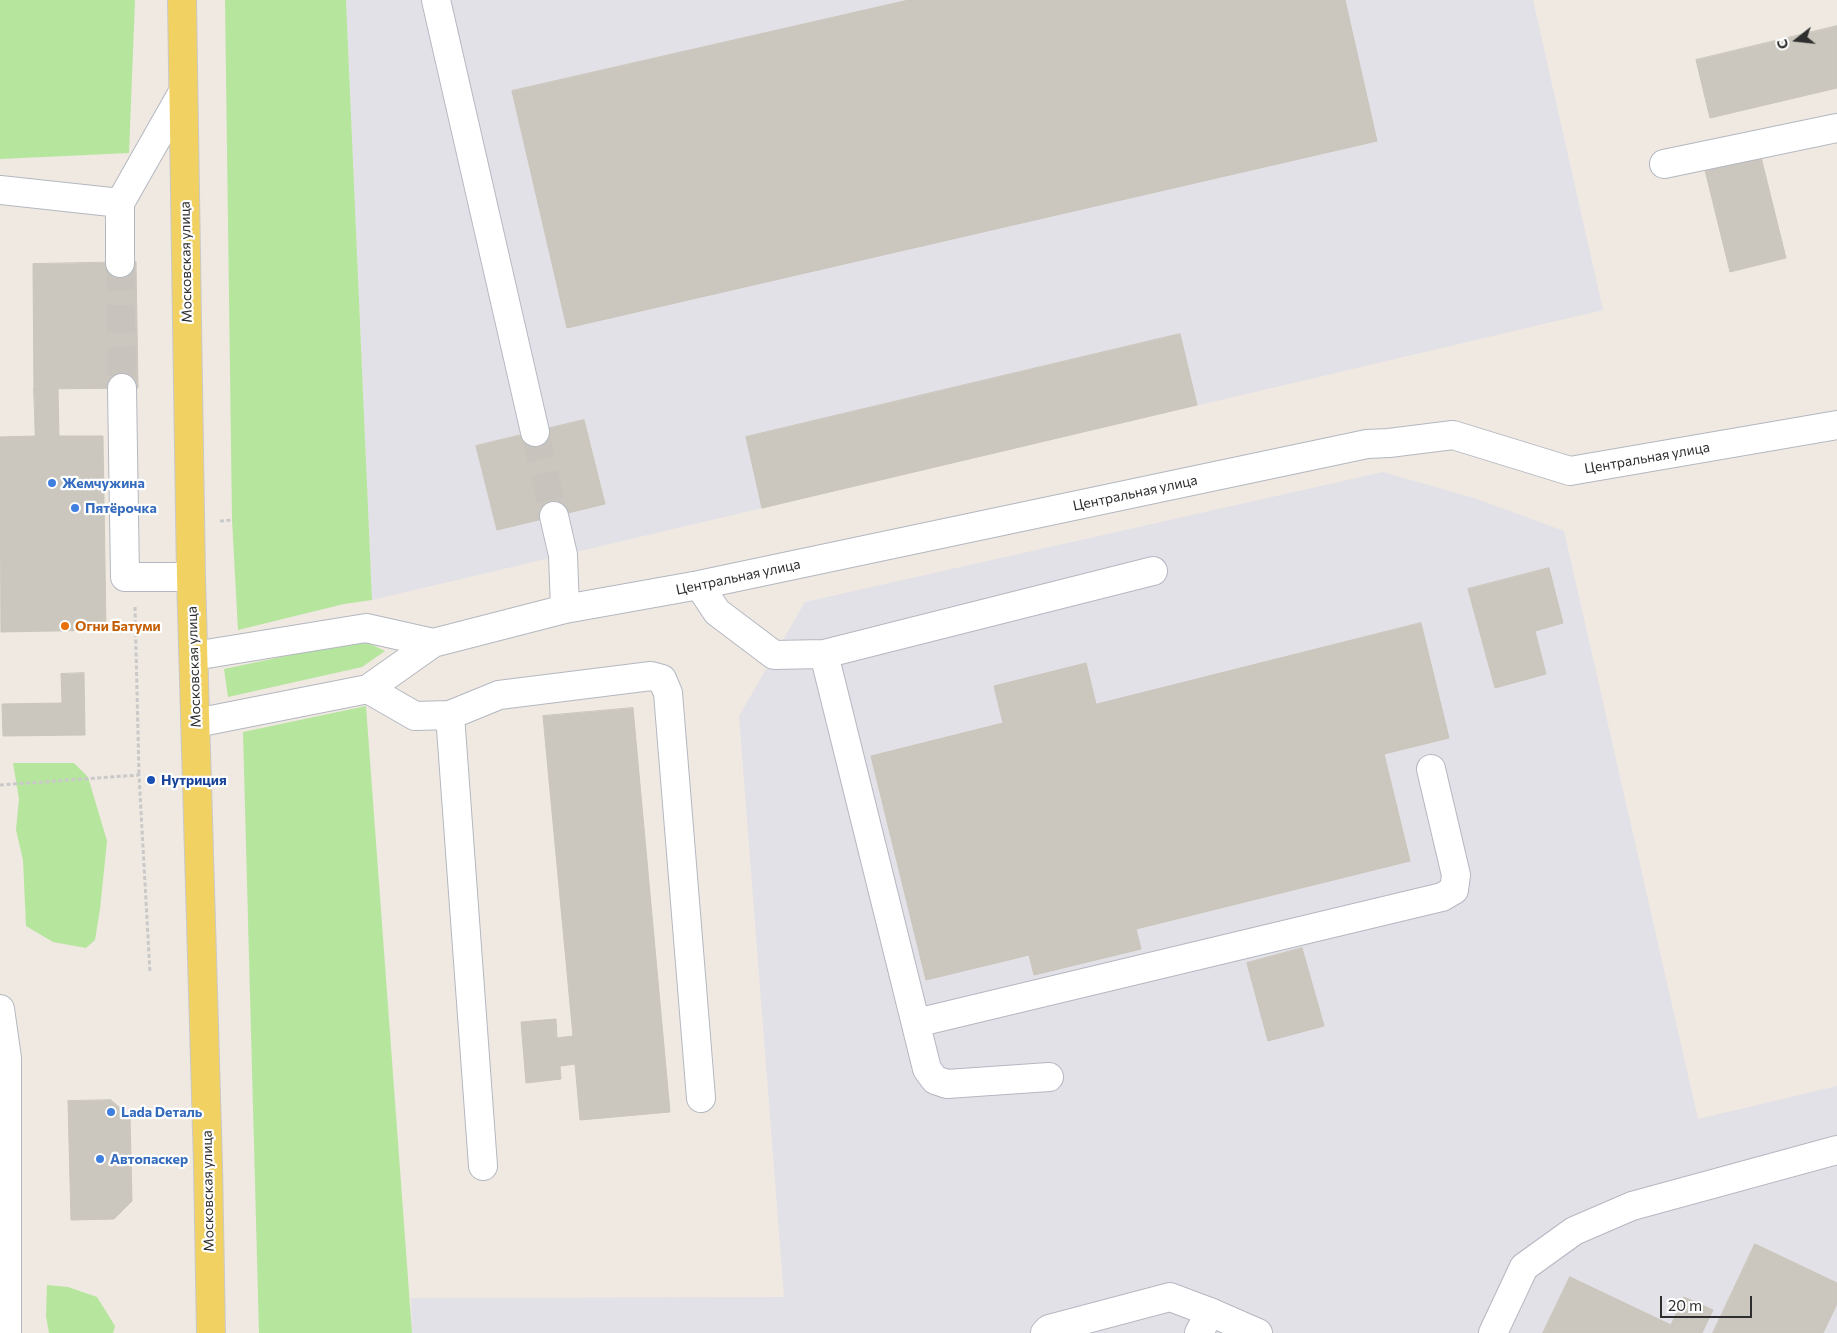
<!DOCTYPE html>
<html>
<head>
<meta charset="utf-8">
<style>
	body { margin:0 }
	#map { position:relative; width:1837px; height:1333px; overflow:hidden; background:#efe9e1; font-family:Commissioner,sans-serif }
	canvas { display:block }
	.north { position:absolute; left:1772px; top:15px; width:50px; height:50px; -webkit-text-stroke:4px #fff; paint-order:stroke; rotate:254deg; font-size:14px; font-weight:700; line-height:20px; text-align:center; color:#2e2e2e }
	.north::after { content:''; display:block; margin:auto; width:18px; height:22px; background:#2e2e2e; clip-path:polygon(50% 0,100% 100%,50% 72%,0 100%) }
	.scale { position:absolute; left:1660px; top:1296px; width:92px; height:22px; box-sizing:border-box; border:2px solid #2e2e2e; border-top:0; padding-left:6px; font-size:15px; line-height:18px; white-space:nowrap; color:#2e2e2e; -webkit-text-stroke:4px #fff; paint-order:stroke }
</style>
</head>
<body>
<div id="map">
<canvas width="1837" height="1333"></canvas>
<div class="north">С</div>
<div class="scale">20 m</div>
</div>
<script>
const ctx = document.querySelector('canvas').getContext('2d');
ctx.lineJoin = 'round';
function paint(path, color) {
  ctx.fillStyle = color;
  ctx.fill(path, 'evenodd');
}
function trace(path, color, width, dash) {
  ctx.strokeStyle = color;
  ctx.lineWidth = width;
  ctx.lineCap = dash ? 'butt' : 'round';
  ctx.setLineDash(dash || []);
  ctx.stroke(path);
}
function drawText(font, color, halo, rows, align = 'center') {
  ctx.font = font + ' Commissioner,sans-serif';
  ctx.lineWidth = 4.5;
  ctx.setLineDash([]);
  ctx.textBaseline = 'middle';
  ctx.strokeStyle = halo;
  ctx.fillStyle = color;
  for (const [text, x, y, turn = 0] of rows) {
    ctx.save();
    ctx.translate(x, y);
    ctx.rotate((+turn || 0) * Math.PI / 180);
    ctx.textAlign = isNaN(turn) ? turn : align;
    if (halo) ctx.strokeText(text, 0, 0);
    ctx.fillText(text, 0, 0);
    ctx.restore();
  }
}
paint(new Path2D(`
	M346,0H1533L1603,310L372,600Z
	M1383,472L1474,498L1564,531L1698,1119L1837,1086V1333H412L411,1298L784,1297L739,716L805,602Z`), '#e3e1e8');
paint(new Path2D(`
	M0,0H135L129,153L0,159Z
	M225,0H346L372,600L344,604L238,630L232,520Z
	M362,640L385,651L362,667L228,697L224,669Z
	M366,706L412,1333H259L243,732Z
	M13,763H74L88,777L107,841L100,909L95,940L86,948L53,942L26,926L23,860L16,830L19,799Z
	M47,1285L68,1287L97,1297L115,1326L113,1333H49L46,1316Z`), '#b6e59e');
const building = new Path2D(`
	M909,0H1345L1377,141L567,328L512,91Z
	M1837,26V88L1710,118L1696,60Z
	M1760,153L1786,258L1730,272L1704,166Z
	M136,262L138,388L34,389L33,264Z
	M1180,334L1197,405L762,508L746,437Z
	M34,389H58L59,436H103L106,630L1,632L0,437L35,436Z
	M584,420L605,504L497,530L476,446Z
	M1549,568L1563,623L1535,631L1546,674L1495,688L1468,589Z
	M1421,623L1449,738L1384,754L1410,861L1136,929L1141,949L1034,975L1029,955L926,980L871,756L1003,723L994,686L1086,663L1096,704Z
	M84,673L85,735L3,736L2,704L62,703L61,674Z
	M633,708L670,1112L580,1120L575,1064L560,1066L561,1079L526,1083L521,1022L556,1019L557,1038L573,1036L543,716Z
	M1302,948L1324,1026L1268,1041L1247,963Z
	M111,1100L130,1117L132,1201L114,1219L71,1220L68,1101Z
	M1755,1244L1837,1283V1304L1823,1333H1713Z
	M1570,1277L1671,1325L1684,1297L1713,1310L1702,1333H1543Z`);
paint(building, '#cbc7bf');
trace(building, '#cbc5ba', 1);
trace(new Path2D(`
	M120,263L122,388
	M535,432L554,516`), '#c8c4bd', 28, [28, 14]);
const minor = new Path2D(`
	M436,0L535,432
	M1664,164L1837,128
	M0,190L120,203
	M120,263V203L183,92
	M122,388L125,577H191
	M554,516L563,555L565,609
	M699,585L717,612L774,655L824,654L1153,571
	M824,654L927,1069L935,1080L947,1084L1049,1077
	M194,656L366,628L433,643
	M368,689L415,716L450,715L483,1166
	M450,715L499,695L651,676L662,679L668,693L701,1098
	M196,723L368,689L433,643L565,609L699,585L1367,444L1389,443L1453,435L1570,471L1837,425
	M0,1009L7,1058V1333
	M916,1023L1442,897L1454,890L1456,875L1431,769
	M1045,1333L1049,1329L1170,1297L1210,1312L1258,1333
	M1199,1333L1210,1312
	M1493,1333L1524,1267L1574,1231L1632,1206L1837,1150`);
const major = new Path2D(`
	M182,0L191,577L208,1164L211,1333`);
trace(minor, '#b4b7c1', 30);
trace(major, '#c9c9c9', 30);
trace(new Path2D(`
	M220,521L232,520
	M135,607L139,775
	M0,785L139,775L150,973`), '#c9c9c9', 3, [4, 2.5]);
trace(minor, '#fff', 28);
trace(major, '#f2d163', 28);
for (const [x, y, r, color] of [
	[52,483,5,"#3f7fe0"],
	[75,508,5,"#3f7fe0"],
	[65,626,5,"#e8710a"],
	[151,780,5,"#1a4fb4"],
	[111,1112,5,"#3f7fe0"],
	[100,1159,5,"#3f7fe0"]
]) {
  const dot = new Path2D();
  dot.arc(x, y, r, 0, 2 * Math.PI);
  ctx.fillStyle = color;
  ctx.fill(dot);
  trace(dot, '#fff', 2);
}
drawText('14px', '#2e2e2e', '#fff', [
	["Московская улица",186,262,-91],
	["Центральная улица",1647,458,-10],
	["Центральная улица",1135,493,-12],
	["Центральная улица",738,577,-12],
	["Московская улица",194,667,-92],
	["Московская улица",208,1191,-91]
]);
drawText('bold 14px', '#366cbe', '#fff', [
	["Жемчужина",62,483],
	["Пятёрочка",85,508],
	["Lada Dеталь",121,1112],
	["Автопаскер",110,1159]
], 'left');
drawText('bold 14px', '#c56008', '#fff', [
	["Огни Батуми",75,626]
], 'left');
drawText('bold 14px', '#164399', '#fff', [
	["Нутриция",161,780]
], 'left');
</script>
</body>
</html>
